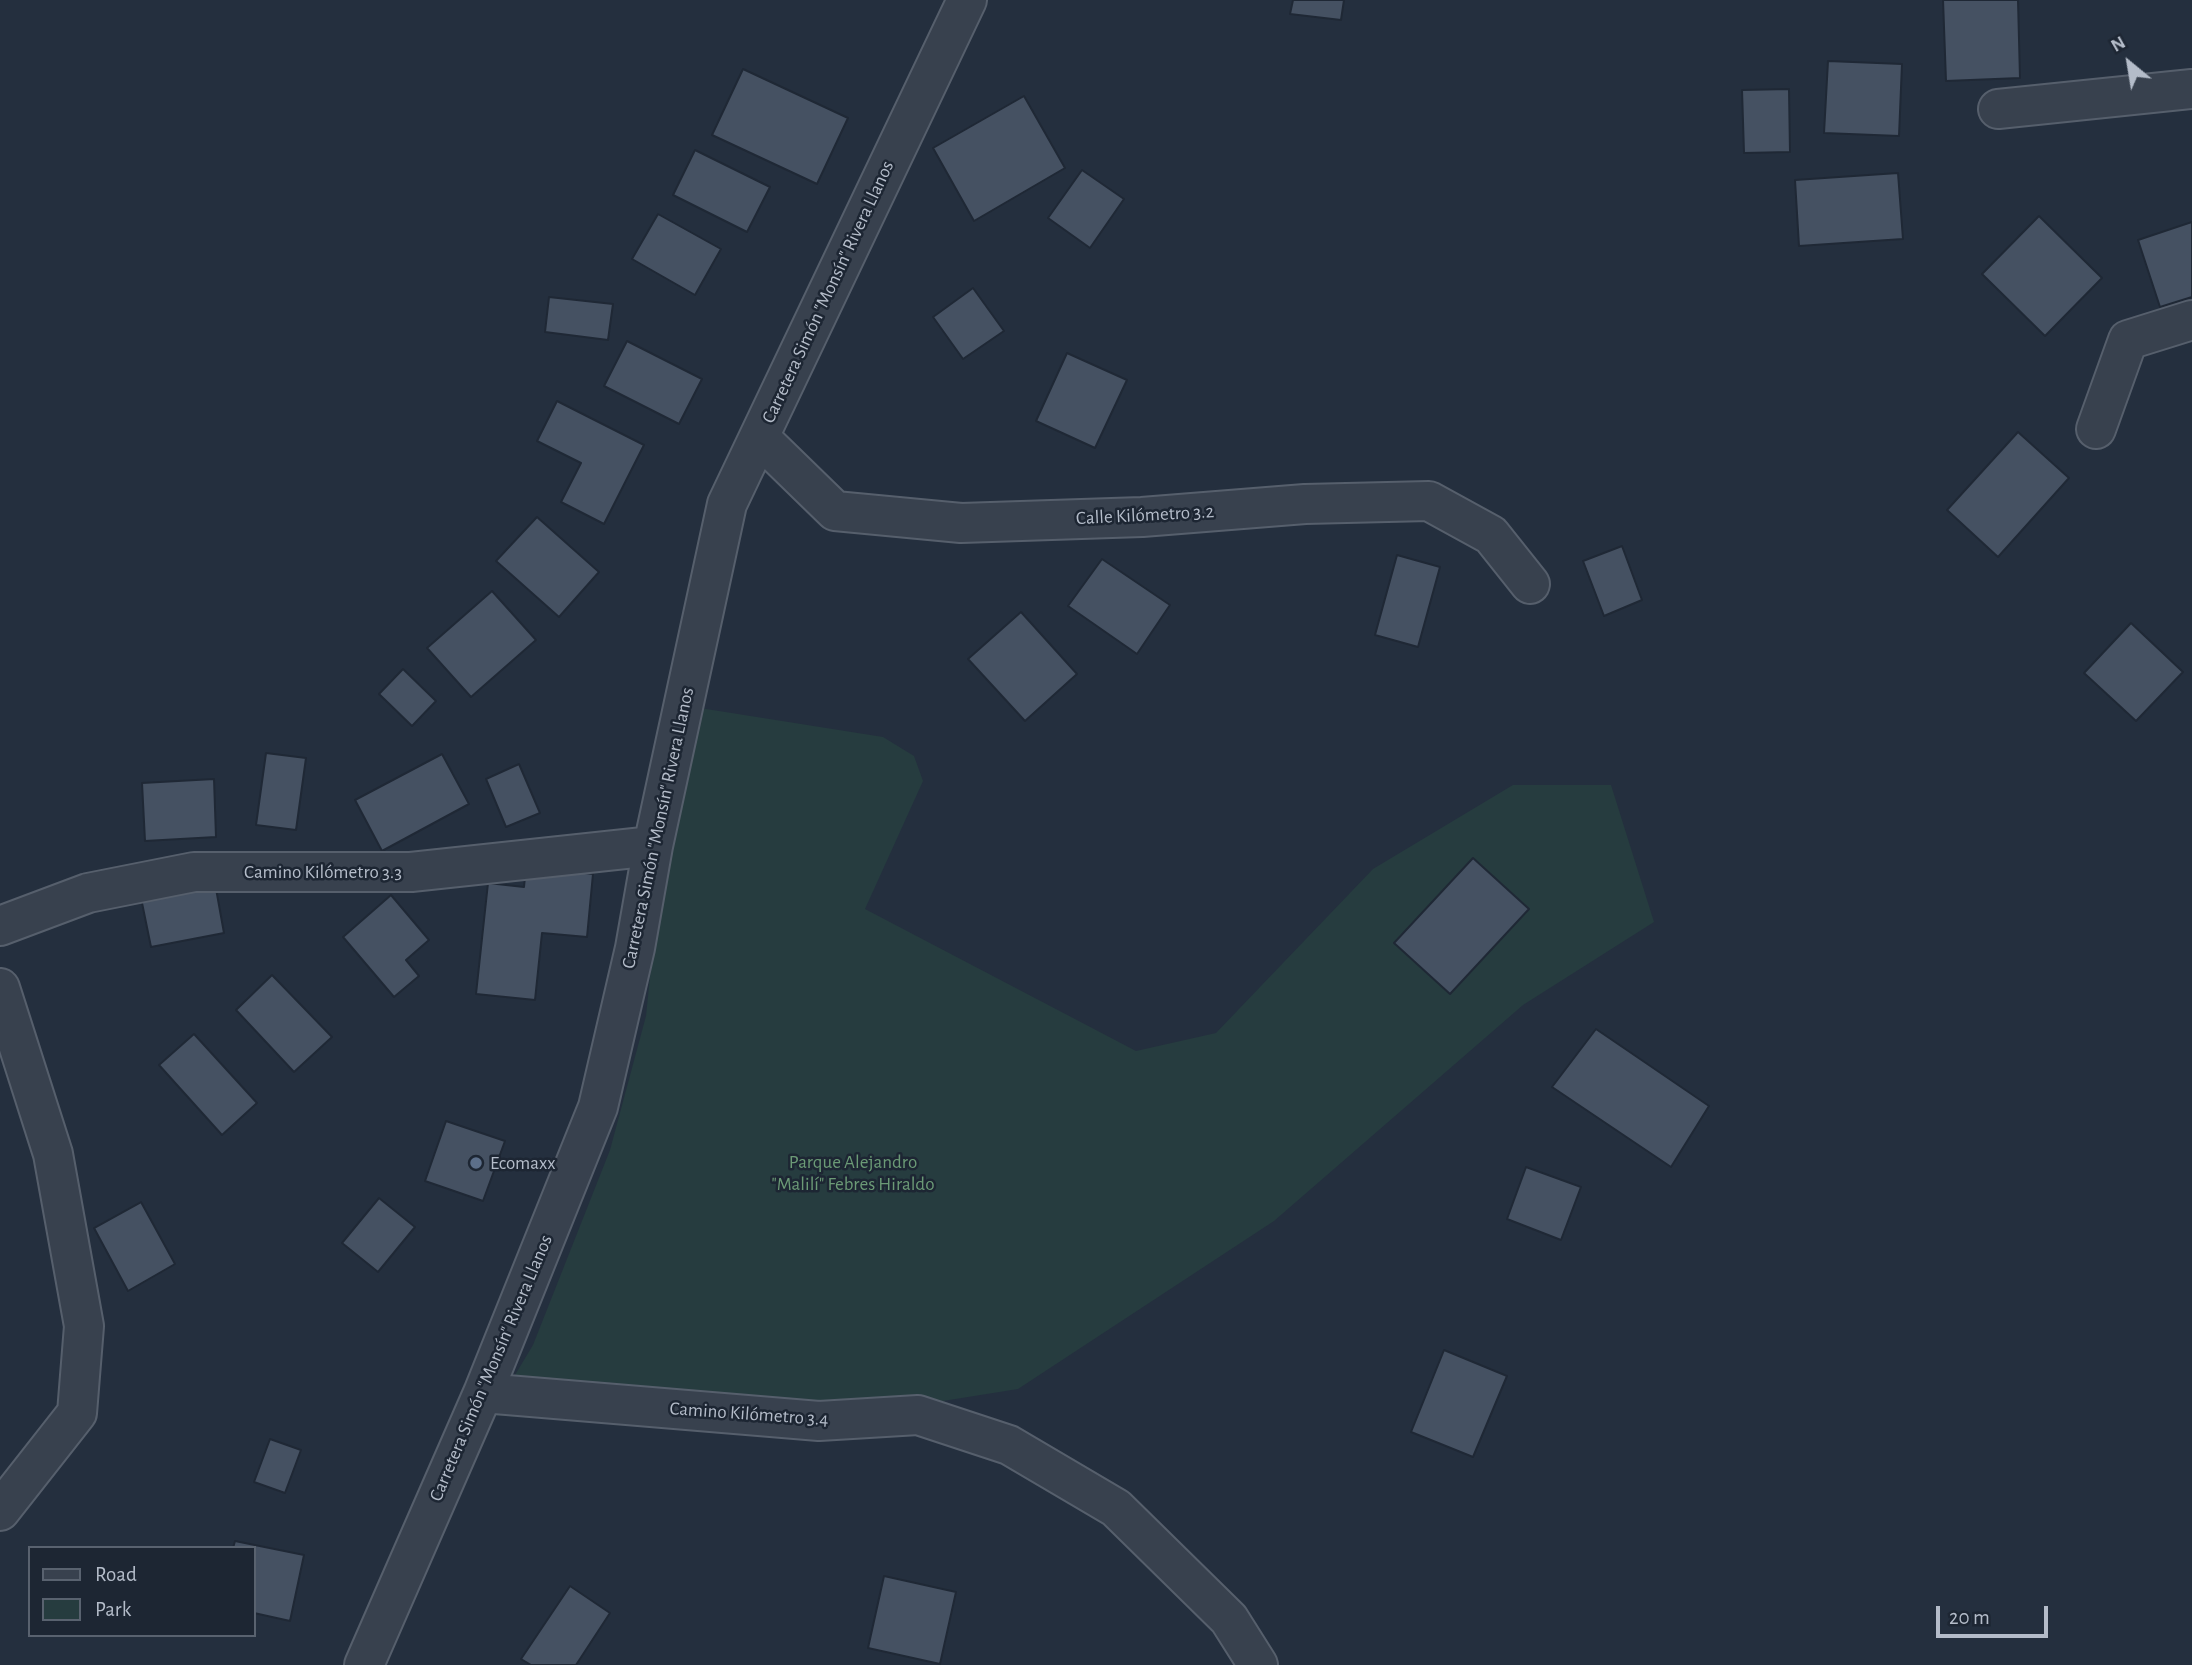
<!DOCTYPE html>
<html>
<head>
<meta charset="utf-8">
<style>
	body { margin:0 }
	#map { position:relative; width:2192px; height:1665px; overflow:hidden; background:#242f3e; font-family:"Alegreya Sans",sans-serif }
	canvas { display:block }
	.legend { position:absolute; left:28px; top:1546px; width:228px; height:91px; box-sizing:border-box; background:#1d2633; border:2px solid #59626f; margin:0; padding:9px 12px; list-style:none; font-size:21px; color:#b4bcc9 }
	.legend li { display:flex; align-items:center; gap:14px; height:35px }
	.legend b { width:35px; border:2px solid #59626f }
	.north { position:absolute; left:2094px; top:28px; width:70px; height:70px; -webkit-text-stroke:5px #1d2633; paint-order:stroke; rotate:330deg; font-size:19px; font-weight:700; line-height:28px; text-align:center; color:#b4bcc9 }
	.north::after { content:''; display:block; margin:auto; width:24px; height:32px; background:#b4bcc9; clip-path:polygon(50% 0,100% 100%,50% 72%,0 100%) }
	.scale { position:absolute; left:1936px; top:1606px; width:112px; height:32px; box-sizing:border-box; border:4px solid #b4bcc9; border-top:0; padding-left:9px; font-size:21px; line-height:24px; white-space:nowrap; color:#b4bcc9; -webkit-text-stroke:5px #1d2633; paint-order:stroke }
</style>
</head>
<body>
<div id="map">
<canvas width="2192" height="1665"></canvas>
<ul class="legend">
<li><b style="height:9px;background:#38414e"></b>Road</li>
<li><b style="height:19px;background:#263c3f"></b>Park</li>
</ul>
<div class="north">N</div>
<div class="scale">20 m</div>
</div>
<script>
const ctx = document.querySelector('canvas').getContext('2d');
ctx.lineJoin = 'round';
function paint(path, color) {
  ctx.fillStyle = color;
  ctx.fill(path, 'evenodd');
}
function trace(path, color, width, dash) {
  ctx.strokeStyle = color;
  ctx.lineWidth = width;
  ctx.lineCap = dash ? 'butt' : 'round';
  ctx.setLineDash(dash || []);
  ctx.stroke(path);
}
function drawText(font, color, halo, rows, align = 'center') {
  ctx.font = font + ' "Alegreya Sans",sans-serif';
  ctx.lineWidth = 5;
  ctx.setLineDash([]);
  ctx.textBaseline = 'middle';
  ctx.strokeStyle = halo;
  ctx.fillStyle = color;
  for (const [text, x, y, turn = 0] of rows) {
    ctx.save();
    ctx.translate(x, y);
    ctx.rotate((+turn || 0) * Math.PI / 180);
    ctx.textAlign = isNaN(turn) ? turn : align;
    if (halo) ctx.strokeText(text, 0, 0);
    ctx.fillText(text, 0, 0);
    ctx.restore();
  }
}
paint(new Path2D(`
	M700,708L883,737L914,756L923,781L865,909L1136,1051L1216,1033L1373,869L1513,785H1611L1654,922L1523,1005L1274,1221L1018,1389L749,1432L491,1415L533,1345L610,1150L646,1016L663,849Z`), '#263c3f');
const building = new Path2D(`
	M1293,0H1344L1341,20L1290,14Z
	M1943,0H2018L2020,78L1946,81Z
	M1828,61L1902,64L1899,136L1824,133Z
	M743,69L848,118L817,184L712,135Z
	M1789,89L1790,152L1744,153L1742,90Z
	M1024,96L1065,168L974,221L933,148Z
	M695,150L770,187L747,232L673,195Z
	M1082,170L1124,199L1090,248L1048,218Z
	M1898,173L1903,239L1799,246L1795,180Z
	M658,214L721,249L695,295L632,259Z
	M2039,216L2102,278L2045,336L1982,274Z
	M2192,222V297L2160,307L2138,240Z
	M973,288L1004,331L963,359L933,317Z
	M549,297L613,304L608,340L545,332Z
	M627,341L702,379L679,424L604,386Z
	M1067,353L1127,380L1095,448L1036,421Z
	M557,401L644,445L604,524L561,502L581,463L537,441Z
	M2018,432L2069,478L1998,557L1947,510Z
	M537,517L599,572L559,617L496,561Z
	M1622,546L1642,600L1604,616L1583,561Z
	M1397,555L1440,567L1418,647L1375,635Z
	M1102,559L1170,605L1137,654L1068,606Z
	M492,591L536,640L471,697L427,648Z
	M1021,612L1077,674L1025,721L968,659Z
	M2131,623L2183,672L2136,721L2084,673Z
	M403,669L436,701L412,726L379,694Z
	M266,753L306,758L296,830L256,825Z
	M442,754L469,804L382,851L355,800Z
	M519,764L540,813L506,827L486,779Z
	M214,779L216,837L145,841L142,783Z
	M1473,858L1529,909L1450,994L1394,943Z
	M526,866L593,874L587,937L542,933L535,1000L476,994L488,883L524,887Z
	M215,883L224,933L151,947L141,898Z
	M391,895L429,940L406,960L419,976L394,997L343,937Z
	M272,975L332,1037L294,1072L236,1010Z
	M1596,1029L1709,1106L1671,1167L1552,1087Z
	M194,1034L257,1103L222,1135L159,1065Z
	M446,1121L505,1141L483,1201L425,1181Z
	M1526,1167L1581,1187L1561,1240L1507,1219Z
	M379,1198L415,1227L378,1272L342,1243Z
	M141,1202L175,1264L128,1291L94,1228Z
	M1444,1350L1507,1376L1473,1457L1411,1432Z
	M270,1439L301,1450L285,1493L254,1482Z
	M235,1541L304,1555L290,1621L254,1613V1548H233Z
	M884,1576L956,1592L940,1664L868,1648Z
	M570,1586L610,1613L576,1665H531L521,1659Z`);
paint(building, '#455162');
trace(building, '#1f2835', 2);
const minor = new Path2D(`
	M1998,109L2192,89
	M2096,429L2128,340L2192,320
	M759,437L835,511L961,523L1142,517L1305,504L1429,501L1491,535L1530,584
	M0,926L88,893L194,872H411L653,846
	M0,988L53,1154L84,1326L77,1413L0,1511
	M483,1393L819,1421L918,1415L1009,1445L1116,1508L1229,1619L1258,1665
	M364,1665L483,1393L598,1107L635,948L653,846L727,504L967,0`);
trace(minor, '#565f6c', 42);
trace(minor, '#38414e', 38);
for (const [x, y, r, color] of [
	[476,1163,7,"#5c6f8a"]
]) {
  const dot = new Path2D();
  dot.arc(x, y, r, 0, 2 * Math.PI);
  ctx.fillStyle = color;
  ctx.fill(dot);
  trace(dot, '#1d2633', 2.5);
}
drawText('19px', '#b4bcc9', '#1d2633', [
	["Carretera Simón \"Monsín\" Rivera Llanos",828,292,-65],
	["Calle Kilómetro 3.2",1145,515,-3],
	["Carretera Simón \"Monsín\" Rivera Llanos",658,828,-78],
	["Camino Kilómetro 3.3",323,872],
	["Carretera Simón \"Monsín\" Rivera Llanos",491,1368,-67],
	["Camino Kilómetro 3.4",749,1414,4]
]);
drawText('19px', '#6b9a76', '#1d2633', [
	["Parque Alejandro",853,1162],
	["\"Malilí\" Febres Hiraldo",853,1184]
]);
drawText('19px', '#b4bcc9', '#1d2633', [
	["Ecomaxx",490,1163]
], 'left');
</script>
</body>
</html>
